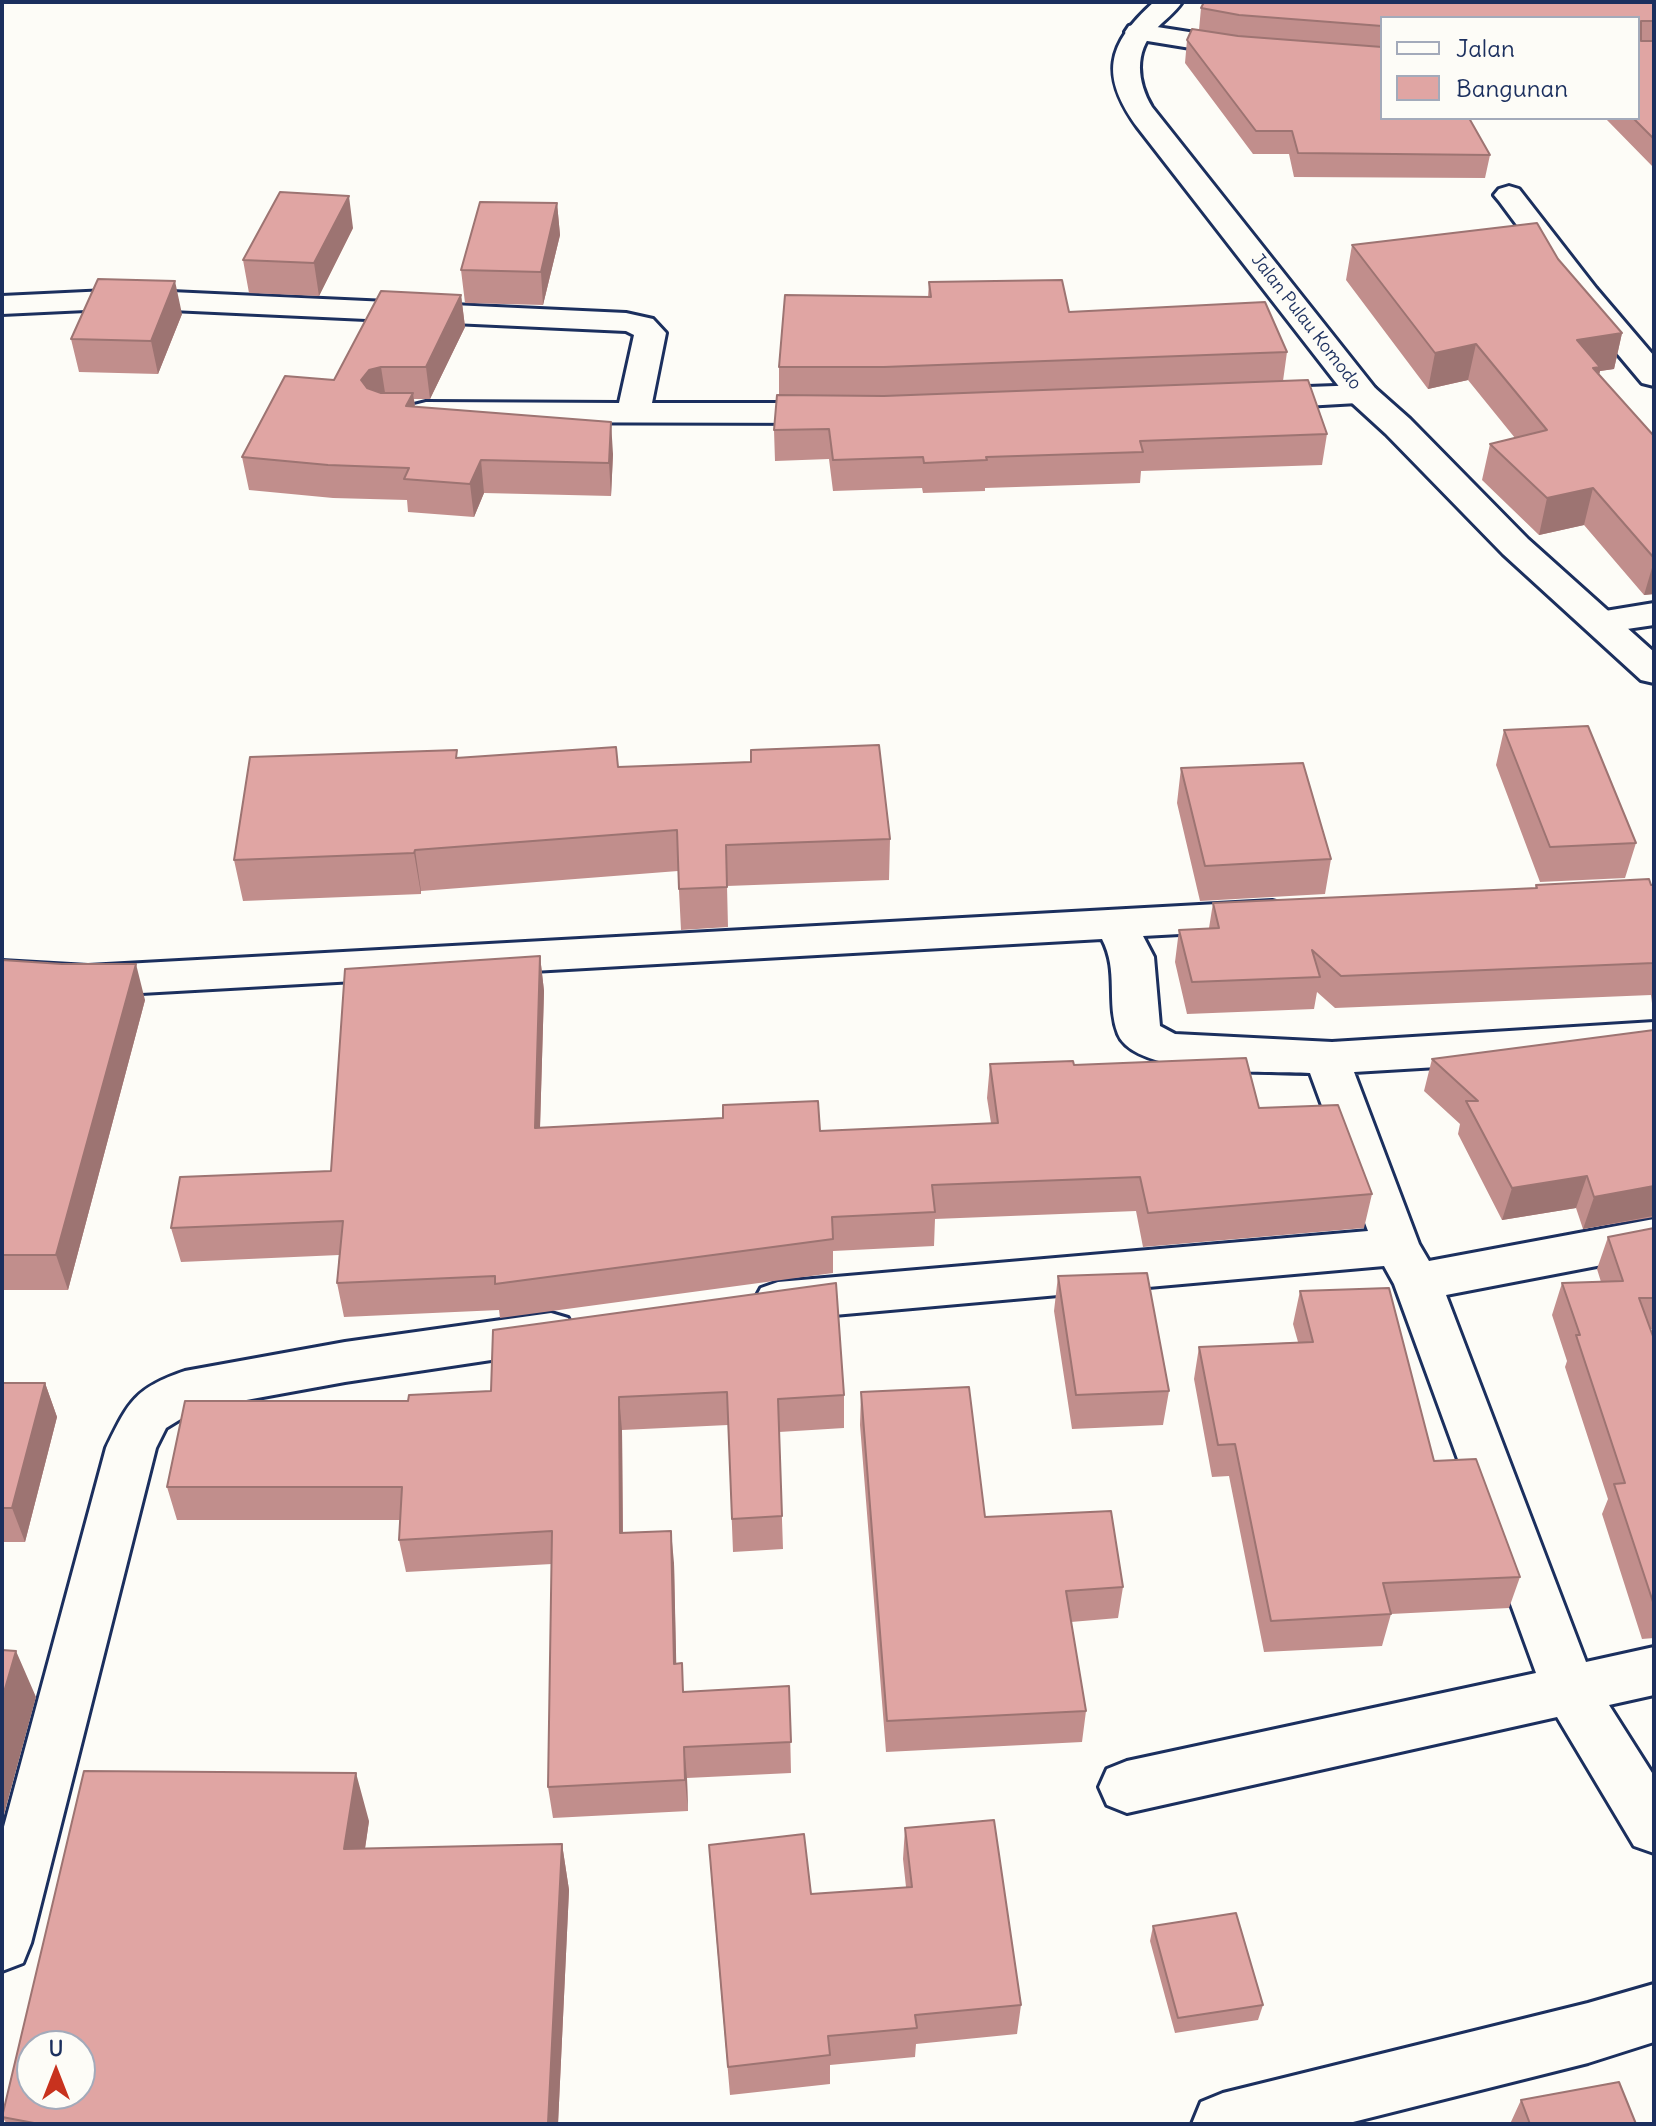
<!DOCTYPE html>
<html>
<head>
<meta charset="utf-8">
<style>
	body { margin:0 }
	#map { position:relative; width:1656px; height:2126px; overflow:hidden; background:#fdfcf7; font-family:Delius,sans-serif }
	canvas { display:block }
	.frame { position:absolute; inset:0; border:4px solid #1b2f5e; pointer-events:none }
	.legend { position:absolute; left:1380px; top:16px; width:260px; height:104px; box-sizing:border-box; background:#fdfcf7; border:2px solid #a3aaba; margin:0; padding:10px 14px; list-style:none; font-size:24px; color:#1b2f5e }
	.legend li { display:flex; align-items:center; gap:16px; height:40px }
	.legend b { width:40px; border:2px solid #a3aaba }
	.north { position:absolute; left:16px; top:2030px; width:80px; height:80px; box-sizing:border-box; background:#fdfcf7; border:2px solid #a3aaba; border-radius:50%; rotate:0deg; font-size:22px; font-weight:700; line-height:32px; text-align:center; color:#1b2f5e }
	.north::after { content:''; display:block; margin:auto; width:28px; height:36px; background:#c8321e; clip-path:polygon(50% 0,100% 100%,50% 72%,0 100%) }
</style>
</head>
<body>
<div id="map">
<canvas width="1656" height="2126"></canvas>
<div class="frame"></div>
<ul class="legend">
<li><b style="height:10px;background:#fdfcf7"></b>Jalan</li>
<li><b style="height:22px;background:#e0a5a3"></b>Bangunan</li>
</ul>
<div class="north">U</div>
</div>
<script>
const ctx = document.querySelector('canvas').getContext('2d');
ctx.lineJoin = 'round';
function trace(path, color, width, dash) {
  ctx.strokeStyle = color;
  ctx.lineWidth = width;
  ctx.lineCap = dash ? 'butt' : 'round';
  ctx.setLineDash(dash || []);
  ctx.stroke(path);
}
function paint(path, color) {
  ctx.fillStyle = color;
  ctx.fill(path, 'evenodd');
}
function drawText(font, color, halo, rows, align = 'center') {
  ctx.font = font + ' Delius,sans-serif';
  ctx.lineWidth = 7;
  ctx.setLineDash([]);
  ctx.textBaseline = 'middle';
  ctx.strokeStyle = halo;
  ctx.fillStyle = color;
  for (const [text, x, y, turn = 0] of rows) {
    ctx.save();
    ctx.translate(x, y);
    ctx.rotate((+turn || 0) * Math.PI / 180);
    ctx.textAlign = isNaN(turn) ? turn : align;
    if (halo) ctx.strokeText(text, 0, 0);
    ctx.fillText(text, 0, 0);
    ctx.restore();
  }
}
const street = new Path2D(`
	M1138,24L1246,41L1256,43L1260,49L1256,55L1246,57L1129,38L1125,32L1129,26Z
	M1509,186L1519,189L1596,288L1654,356V386L1642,383L1574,302L1499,201L1494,195L1499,189Z
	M128,290L626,313L653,319L666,333L652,403H837L849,406L854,413L849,420L837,423L426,422L414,419L409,412L414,405L426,402L619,403L634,335L626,331L128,308L2,314V296Z
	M1363,385L1375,388L1379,395L1375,402L1253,409L1241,406L1237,399L1241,392L1253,389Z
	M1654,603V625L1600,633L1587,630L1582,622L1587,614Z
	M1272,901L1287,905L1293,915L1287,925L1272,929L1143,936L1154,957L1160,1026L1175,1034L1332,1042L1654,1022V1054L1354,1072L1419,1244L1429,1261L1654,1219V1255L1446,1295L1586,1662L1654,1647V1695L1609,1705L1654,1776V1853L1634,1846L1557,1717L1127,1813L1107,1805L1099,1787L1107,1769L1127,1761L1536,1673L1394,1284L1384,1266L778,1320L761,1314L754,1301L761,1288L778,1282L1368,1231L1310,1073C1269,1071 1135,1077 1118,1034C1106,1002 1119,971 1102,939L88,996L2,991V961L88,966Z
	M551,1313L568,1318L575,1332L568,1346L551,1351L345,1382L197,1409L166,1428L156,1448L31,1943L23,1963L2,1971V1834L106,1448C128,1403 134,1388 185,1371L345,1342Z
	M1654,1984V2042L1588,2063L1345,2124H1192L1201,2102L1223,2093L1588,2003Z`);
const secondary = new Path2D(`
	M1154,2H1182C1175,13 1164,20 1155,30C1134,52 1137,82 1152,107L1375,388L1410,419L1528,539L1654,652V683L1641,680L1503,554L1386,434L1351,402L1138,128C1100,76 1106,45 1154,2Z`);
trace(street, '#1b2f5e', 6);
trace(secondary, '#1b2f5e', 6);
paint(street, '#fdfcf7');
paint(secondary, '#fdfcf7');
paint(new Path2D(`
	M1654,2V168L1605,118H1638V18H1382V118L1490,155L1485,178L1294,177L1289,154H1253L1185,63L1187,40L1199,30L1201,8Z
	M557,203L560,235L543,305L465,303L461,270Z
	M353,228L319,296L249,293L243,260Z
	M1352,245L1558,259L1622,333L1614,369L1600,371L1599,374L1654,436V594L1644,595L1584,525L1539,535L1482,480L1490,444L1515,438L1468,380L1428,389L1346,280Z
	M929,282L1069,312L1287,352L1283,381L1327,434L1322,465L1141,471L1140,483L985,488V491L923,493L922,488L833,491L829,459L775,461L774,430L779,395V367L928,297Z
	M461,295L465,327L430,399H414L415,407L613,454L611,496L484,493L474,517L408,512L407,500L333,498L249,490L242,457L334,380Z
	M182,314L158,374L79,372L71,339Z
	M1504,730L1636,843L1625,878L1540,882L1496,765Z
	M458,758L618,767L890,839L889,880L727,886L728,927L681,930L678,871L421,891V894L243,901L234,860Z
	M1181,768L1331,859L1325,894L1200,901L1177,803Z
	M1536,885H1654V1020L1651,995L1335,1008L1317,992L1314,1009L1187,1014L1175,962L1179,930L1209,928L1213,903L1535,888Z
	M540,956L544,991L540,1127L820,1131L991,1123L987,1098L990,1064L1074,1065L1259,1108L1372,1194L1364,1228L1143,1247L1136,1211L935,1219L934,1246L833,1251V1273L500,1318L499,1310L344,1317L337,1283L339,1255L181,1262L171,1228L331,1171Z
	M2,960L145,1000L68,1290H2Z
	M1654,1030V1217L1583,1229L1576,1208L1502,1220L1458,1134L1460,1124L1424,1091L1432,1059Z
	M1654,1228V1329H1650L1654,1339V1638L1642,1639L1602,1514L1608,1499L1565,1367L1567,1361L1552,1315L1562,1283L1601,1282L1597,1269L1608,1237Z
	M1058,1276L1169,1391L1163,1425L1072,1429L1054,1311Z
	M1300,1291L1434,1461L1520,1577L1509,1608L1391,1614L1382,1646L1264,1652L1229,1476L1212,1477L1194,1379L1199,1347L1298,1342L1293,1324Z
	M493,1330L844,1395V1428L779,1432L783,1549L733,1552L728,1425L622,1430L623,1533L674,1563L676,1664L684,1692L789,1686L791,1773L687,1778L688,1811L553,1818L548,1787L552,1564L406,1572L399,1540L400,1520H177L167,1487L408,1401L491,1391Z
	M2,1383H45L57,1417L25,1542H2Z
	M861,1392L985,1517L1123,1587L1118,1618L1071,1622L1086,1711L1082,1742L886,1752L860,1425Z
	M369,1821L365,1849L562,1844L569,1890L558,2124H7L2,2117Z
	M905,1828L1021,2005L1017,2034L916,2044L915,2057L830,2065V2084L730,2095L711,1876L811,1894L906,1887L903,1859Z
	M1153,1926L1263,2005L1258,2020L1175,2033L1150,1941Z
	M1521,2100L1636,2124H1510Z`), '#c18e8c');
paint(new Path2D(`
	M349,196L353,228L319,296L314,263Z
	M557,203L560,235L543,305L541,272Z
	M175,281L182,314L158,374L151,341Z
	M461,295L465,327L430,399L426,367Z
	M1622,333L1614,369L1600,371L1592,403L1577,340Z
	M1476,344L1468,380L1428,389L1435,353Z
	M381,367L386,399L373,402L361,380L369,370Z
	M413,393L417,425L406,406Z
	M611,422L613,454L611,496L609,463Z
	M481,460L484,493L474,517L470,484Z
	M1593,488L1584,525L1539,535L1547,498Z
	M1654,561V594L1644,595Z
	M415,850L421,891V894L414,853Z
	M540,956L544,991L539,1162L535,1128Z
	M136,964L145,1000L68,1290L56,1255Z
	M1587,1176L1576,1208L1502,1220L1512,1188Z
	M1654,1186L1653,1216L1583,1229L1594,1197Z
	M45,1383L57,1417L25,1542L12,1508Z
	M619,1397L622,1430L623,1566L620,1533Z
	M671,1531L674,1563L677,1696L674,1664Z
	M16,1651L36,1697L2,1822V1699Z
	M684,1747L687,1778L688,1811L685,1780Z
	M356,1773L369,1821L358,1895L344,1849Z
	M562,1844L569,1890L558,2124H548Z`), '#9d7472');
const building = new Path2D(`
	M1204,2H1654V21H1641V41H1654V139L1633,118H1638V18H1382V26L1239,15L1201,8Z
	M1192,29L1238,36L1382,47V118H1469L1490,155L1298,153L1292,131H1256L1187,40Z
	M280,192L349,196L314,263L243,260Z
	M480,202L557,203L541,272L461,270Z
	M1537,223L1558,259L1622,333L1577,340L1600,367L1593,368L1654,436V558L1593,488L1547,498L1490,444L1547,430L1476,344L1435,353L1352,245Z
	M98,279L175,281L151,341L71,339Z
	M1062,280L1069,312L1265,302L1287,352L884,367H779L785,295L931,297L929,282Z
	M381,291L461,295L426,367H381L369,370L361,380L367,388L381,393H413L406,406L611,422L609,463L481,460L470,484L404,479L409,468L328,465L242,457L285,376L334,380Z
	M1308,380L1327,434L1140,441L1143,452L986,457L987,460L924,463L923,457L833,460L829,429L774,430L777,395L884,396Z
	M1588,726L1636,843L1550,847L1504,730Z
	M879,745L890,839L726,845L727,887L679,889L677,830L415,850L414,853L234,860L250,757L457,750L456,758L616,747L618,767L751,762V750Z
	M1303,763L1331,859L1205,866L1181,768Z
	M1649,879L1651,885H1654V963L1341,976L1312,950L1320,977L1192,982L1179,930L1219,928L1213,903L1537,888L1536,885Z
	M540,956L535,1128L723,1118V1105L818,1101L820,1131L998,1123L990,1064L1073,1061L1074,1065L1246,1058L1259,1108L1338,1105L1372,1194L1148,1213L1140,1177L932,1185L935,1212L832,1217L833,1239L495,1284V1276L337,1283L343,1221L171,1228L180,1177L331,1171L345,969Z
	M2,960L62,964H136L56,1255H2Z
	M1654,1030V1186L1594,1197L1587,1176L1512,1188L1466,1101H1478L1432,1059Z
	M1654,1228V1298H1639L1654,1339V1605L1614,1484L1625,1483L1576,1335H1580L1562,1283L1623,1281L1608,1237Z
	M1147,1273L1169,1391L1076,1395L1058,1276Z
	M836,1283L844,1395L778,1399L782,1516L732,1519L727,1392L619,1397L620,1533L671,1531L674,1664L682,1663L683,1692L789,1686L791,1742L684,1747L685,1780L548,1787L552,1531L399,1540L402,1487H167L185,1401H408L409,1395L491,1391L493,1330Z
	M1389,1288L1434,1461L1476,1459L1520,1577L1383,1583L1391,1614L1271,1621L1235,1444L1218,1445L1199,1347L1313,1342L1300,1291Z
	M2,1383H45L12,1508H2Z
	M969,1387L985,1517L1111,1511L1123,1587L1066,1591L1086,1711L887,1721L861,1392Z
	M2,1650L16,1651L2,1699Z
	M84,1771L356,1773L344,1849L562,1844L548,2123L33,2124L34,2123L2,2117ZM32,2046H80V2094H32Z
	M994,1820L1021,2005L915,2015L917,2028L828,2036L830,2055L728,2067L709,1845L804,1834L811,1894L912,1887L905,1828Z
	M1236,1913L1263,2005L1178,2018L1153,1926Z
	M1619,2082L1636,2124H1530L1521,2100Z`);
paint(building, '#e0a5a3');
trace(building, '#9d7472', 2);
drawText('18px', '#1b2f5e', '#fdfcf7', [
	["Jalan Pulau Komodo",1306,322,52]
]);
</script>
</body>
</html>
